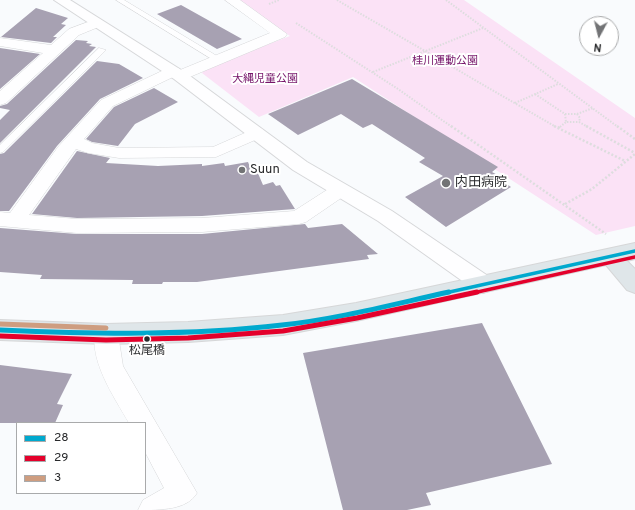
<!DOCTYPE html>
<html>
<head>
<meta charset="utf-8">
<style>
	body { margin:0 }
	#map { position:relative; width:635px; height:510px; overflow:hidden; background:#f9fbfd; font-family:Overpass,sans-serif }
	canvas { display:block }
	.legend { position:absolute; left:16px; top:422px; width:130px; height:72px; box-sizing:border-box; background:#fff; border:1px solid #a9aaab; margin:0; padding:5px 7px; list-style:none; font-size:12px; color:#292a2c }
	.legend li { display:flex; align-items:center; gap:8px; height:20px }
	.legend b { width:20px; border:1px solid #a9aaab }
	.north { position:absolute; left:579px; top:16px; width:40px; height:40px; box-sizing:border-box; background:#fff; border:1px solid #a9aaab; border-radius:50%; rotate:187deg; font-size:11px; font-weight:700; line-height:16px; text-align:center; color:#292a2c }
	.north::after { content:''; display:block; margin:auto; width:14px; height:18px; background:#727375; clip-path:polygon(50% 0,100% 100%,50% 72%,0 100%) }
</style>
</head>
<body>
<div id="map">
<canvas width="635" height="510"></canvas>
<ul class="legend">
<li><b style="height:5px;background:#00a9ce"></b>28</li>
<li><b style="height:5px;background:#e4002b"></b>29</li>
<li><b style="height:5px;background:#ce9d80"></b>3</li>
</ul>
<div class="north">N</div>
</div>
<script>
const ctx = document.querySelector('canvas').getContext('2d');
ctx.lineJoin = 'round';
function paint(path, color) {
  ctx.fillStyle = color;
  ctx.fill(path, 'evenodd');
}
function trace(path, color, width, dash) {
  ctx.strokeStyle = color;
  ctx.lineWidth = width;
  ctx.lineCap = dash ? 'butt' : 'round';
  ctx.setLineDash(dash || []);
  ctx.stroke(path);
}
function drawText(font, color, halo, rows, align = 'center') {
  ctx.font = font + ' Overpass,"Noto Sans JP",sans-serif';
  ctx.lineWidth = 4;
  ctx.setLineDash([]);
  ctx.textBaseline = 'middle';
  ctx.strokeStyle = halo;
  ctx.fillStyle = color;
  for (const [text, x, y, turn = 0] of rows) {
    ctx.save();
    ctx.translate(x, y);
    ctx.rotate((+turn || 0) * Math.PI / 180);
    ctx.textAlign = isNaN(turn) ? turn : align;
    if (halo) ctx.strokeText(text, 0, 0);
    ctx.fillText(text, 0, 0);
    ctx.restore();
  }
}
paint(new Path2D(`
	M237,0H464L635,118V226L596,235L353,77L259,117L202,73L206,68L290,36Z`), '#fbe2f6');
paint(new Path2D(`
	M181,5L242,39L217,49L157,14Z
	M36,8L68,18L61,24L66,25L53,37H57L51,43L1,37Z
	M76,40L88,41L86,43L92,44L89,46L96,47L0,143V120L10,110L0,108V106L7,104Z
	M0,48L40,54L0,89Z
	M97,61L119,64L143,78L100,99L57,146L9,211H0V154L4,153Z
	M352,79L498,167L492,172L503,178L501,180L511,187L446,227L405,197L443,176L419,162L425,158L372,124L363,128L341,114L298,135L268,114Z
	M154,88L178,102L135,124L118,146L92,142L86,139L114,107Z
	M77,151L110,158L106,163L158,166L202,164V166L224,163L225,166L248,162L252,172L257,171L263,185L273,182L276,186L280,185L295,209L202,216L77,218L32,214Z
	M305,224L308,228L342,224L378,254L367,255L369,259L197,282H163L162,284H132L133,280L40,279L42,275L0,272V228L77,234H202Z
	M482,323L552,464L426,493L431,505L407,510H343L303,353Z
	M0,365L72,374L57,404L63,405L55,423H0Z`), '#a7a1b2');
const service = new Path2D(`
	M116,0H124L222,59L215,61Z
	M99,48L106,50L3,152L0,153V145Z`);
const minor = new Path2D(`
	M225,0H240L287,34L285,37L185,79L180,81L173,77L113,106L84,139L92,143L119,148L213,147L256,128L262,129L265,133L262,137L216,157L119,158L88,153L76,149L29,215L77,219L202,218L294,211L333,186L340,184L347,186L349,190L347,194L306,222L299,224L202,232L77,233L0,226V212L10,213L58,147L101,100L168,68H178L180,70L270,33Z
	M96,19L101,20L103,23L101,26L79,35L6,103L0,105V91L43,53L0,46V38L51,45L69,29Z
	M106,325L114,327L118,334L123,366L197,493C187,510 161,510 138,510L143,500L164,488L145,452V423H129C116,400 84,354 98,327Z`);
const tertiary = new Path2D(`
	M54,0H70L186,73L307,162L392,211L491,278L494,284L491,290L483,293L475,290L378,221L293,170L174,79Z`);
const primary = new Path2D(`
	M635,243V259L627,261L635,269V293L627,290L606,265L356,321L283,335L188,342L106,344L0,340V320L106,324L188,322L283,315L356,303Z`);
trace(service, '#d6d7d9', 1);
trace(minor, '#d6d7d9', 1);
trace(tertiary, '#d6d7d9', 2);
trace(primary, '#d6d7d8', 2);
trace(new Path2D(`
	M337,0L556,127
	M446,0L618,127
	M269,4L279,0
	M296,23L398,89L452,127
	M373,72L483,28
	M535,94L565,114L566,122H579L588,127
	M515,103L558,84
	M565,114H577L580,118L579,122
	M577,114L593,108
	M560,127L566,122`), '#ddddde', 2, [1.5, 1.5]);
trace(new Path2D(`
	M451,126L606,234
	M554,126L625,161
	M586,126L635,153
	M617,126L635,139
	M558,128L561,126
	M565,204L592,189L635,154`), '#ddddde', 2.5, [2, 2]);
paint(service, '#fefeff');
paint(minor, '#fefeff');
paint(tertiary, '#fefeff');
paint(primary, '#dfe6e9');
trace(new Path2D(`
	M445,293L635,251`), '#00a9ce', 3.5);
trace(new Path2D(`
	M0,330C94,334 188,336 282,325C338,319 394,304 449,292`), '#00a9ce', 5);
trace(new Path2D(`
	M473,293L635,257`), '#e4002b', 3.5);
trace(new Path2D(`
	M0,336L106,340L188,338L283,331L357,318L477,292`), '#e4002b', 5);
trace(new Path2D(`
	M0,324L106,328`), '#ce9d80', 5);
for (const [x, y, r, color] of [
	[242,170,4,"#727375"],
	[446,183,5,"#727375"],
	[147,339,3.5,"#292a2c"]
]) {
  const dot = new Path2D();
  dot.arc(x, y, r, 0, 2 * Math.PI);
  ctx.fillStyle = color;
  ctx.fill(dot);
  trace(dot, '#fff', 1.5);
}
drawText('11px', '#76156a', '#fff', [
	["桂川運動公園",445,62],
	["大縄児童公園",265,80]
]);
drawText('12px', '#292a2c', '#fff', [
	["松尾橋",147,352]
]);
drawText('13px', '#292a2c', '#fff', [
	["Suun",250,170],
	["内田病院",455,183]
], 'left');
</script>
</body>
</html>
